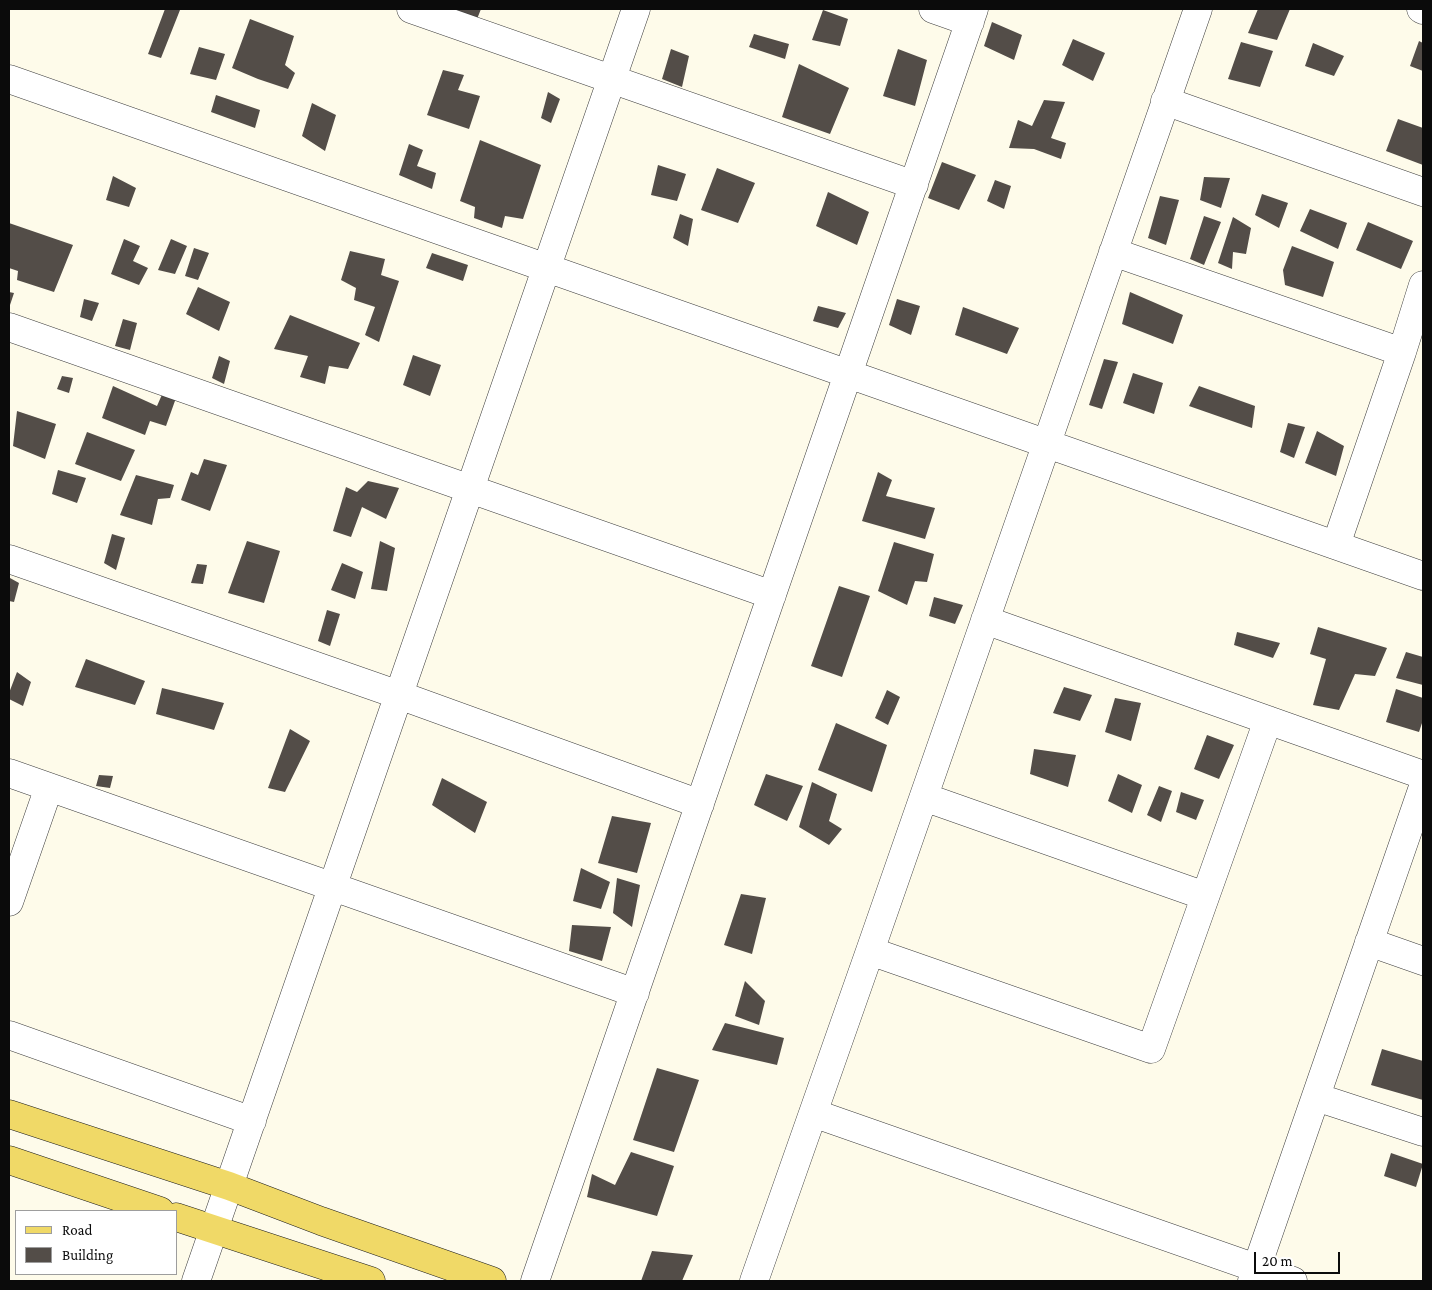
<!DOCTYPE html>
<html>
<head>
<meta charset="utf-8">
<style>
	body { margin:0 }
	#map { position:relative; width:1432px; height:1290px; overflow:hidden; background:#fefbea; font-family:"Crimson Pro",serif }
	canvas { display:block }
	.frame { position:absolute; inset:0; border:10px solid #0b0b0b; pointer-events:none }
	.legend { position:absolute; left:15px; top:1210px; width:162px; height:65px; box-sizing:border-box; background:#fff; border:1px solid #9d9d9d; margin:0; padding:6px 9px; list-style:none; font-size:15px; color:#0b0b0b }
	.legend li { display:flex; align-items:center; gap:10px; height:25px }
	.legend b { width:25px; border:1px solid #9d9d9d }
	.scale { position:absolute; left:1254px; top:1252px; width:86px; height:22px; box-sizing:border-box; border:2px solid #0b0b0b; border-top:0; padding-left:6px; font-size:15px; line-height:18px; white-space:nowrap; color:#0b0b0b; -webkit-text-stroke:4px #fff; paint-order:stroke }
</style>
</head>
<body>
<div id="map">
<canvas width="1432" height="1290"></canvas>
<div class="frame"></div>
<ul class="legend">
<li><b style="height:6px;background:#f0d967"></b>Road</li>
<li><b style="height:14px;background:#534d48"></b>Building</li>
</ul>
<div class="scale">20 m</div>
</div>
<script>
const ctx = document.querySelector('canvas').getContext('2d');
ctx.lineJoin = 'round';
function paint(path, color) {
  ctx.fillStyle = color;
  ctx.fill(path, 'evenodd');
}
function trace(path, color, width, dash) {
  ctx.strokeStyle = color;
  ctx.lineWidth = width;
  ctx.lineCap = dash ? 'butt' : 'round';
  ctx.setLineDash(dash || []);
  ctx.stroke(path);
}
paint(new Path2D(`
	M165,9H177L180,10L161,58L148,54Z
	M447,9H481L477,19Z
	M1258,9H1290L1277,40L1248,33Z
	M823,10L848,19L840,46L812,40Z
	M250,19L294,36L285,65L295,73L288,89L258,79L232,68Z
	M992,22L1022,35L1014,60L984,46Z
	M754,34L789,44L785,59L749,47Z
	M1073,39L1105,53L1093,81L1062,65Z
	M1419,41L1423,43V71L1410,66Z
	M1241,42L1273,51L1260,87L1228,79Z
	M1313,43L1344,56L1334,76L1305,66Z
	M199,47L225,54L216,80L190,74Z
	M671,49L689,56L682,87L662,79Z
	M898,49L927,60L915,106L883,96Z
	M799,64L849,88L830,134L782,117Z
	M443,70L464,75L458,90L480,96L469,129L427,115Z
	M548,92L560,99L551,123L541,118Z
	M216,95L260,110L255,128L211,112Z
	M1044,100L1065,102L1051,138L1066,143L1061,159L1034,149L1009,148L1018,120L1032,126Z
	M312,103L336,115L325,151L302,136Z
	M1398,119L1423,128V165L1386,151Z
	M480,140L541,165L523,219L505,216L502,228L474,218L475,207L460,201Z
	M409,144L423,150L417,166L436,173L432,189L399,175Z
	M942,162L976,175L959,210L928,198Z
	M658,165L686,174L677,201L651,195Z
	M717,168L755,183L738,223L701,210Z
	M113,176L136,188L129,207L106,200Z
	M1204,177L1230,178L1221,208L1200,200Z
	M995,180L1011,186L1004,209L987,201Z
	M828,192L869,212L857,245L816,226Z
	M1262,194L1288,203L1279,228L1255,215Z
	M1160,196L1179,200L1166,245L1148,238Z
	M1310,209L1347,223L1338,249L1300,231Z
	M680,214L693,219L688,246L673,238Z
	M1204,216L1221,222L1204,265L1190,259Z
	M1233,217L1251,228L1246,254L1233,252L1232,269L1218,263Z
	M1368,222L1413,241L1401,269L1356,250Z
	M9,223L73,245L54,292L17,280L18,271L9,268Z
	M124,239L140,246L133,261L148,268L139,285L111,274Z
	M171,239L187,246L175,274L158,270Z
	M1292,246L1334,262L1323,297L1285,285L1283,270Z
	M194,248L209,253L198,280L185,276Z
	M350,251L385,259L381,275L399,281L379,342L365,335L375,307L354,300L356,288L341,280Z
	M432,253L468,265L463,281L426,268Z
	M198,287L230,302L219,331L186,314Z
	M9,292L14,293L9,308Z
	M1130,292L1183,315L1173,344L1122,324Z
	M84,299L99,303L92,321L80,317Z
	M897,299L920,306L911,335L889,325Z
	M818,306L846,313L838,328L813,321Z
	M963,307L1019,328L1007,354L955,335Z
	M290,315L360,343L348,369L329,366L325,384L300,377L308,356L274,349Z
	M123,319L137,323L130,350L115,346Z
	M413,355L441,365L430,396L403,385Z
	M219,356L230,361L224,384L212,378Z
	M1104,359L1118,362L1102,409L1089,405Z
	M1133,373L1163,383L1154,414L1123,403Z
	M62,376L73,378L69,393L57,389Z
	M113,386L157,406L164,390L176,398L166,426L150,421L145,435L102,418Z
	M1199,386L1255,406L1252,428L1189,406Z
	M17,411L56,424L45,459L13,446Z
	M1288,423L1305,427L1294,458L1280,452Z
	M1317,431L1344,446L1336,476L1305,463Z
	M87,432L135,450L121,481L75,464Z
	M204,459L227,465L210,511L181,500L191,472L198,475Z
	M58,470L86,478L77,503L52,494Z
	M878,472L892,480L886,496L935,508L925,539L862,521Z
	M136,475L174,485L170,498L158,499L152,525L120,515Z
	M368,481L399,488L386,519L362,507L351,537L333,531L346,487L357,492Z
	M112,534L125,538L116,570L104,563Z
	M247,541L280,551L264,603L228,593Z
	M380,541L395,548L387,591L371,589Z
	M894,542L934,554L927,582L915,581L907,605L878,591Z
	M342,563L363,572L355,599L331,590Z
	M197,564L207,565L203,584L191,583Z
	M10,578L19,583L14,602L9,601Z
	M839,586L870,596L842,677L811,666Z
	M934,597L963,605L955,624L929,616Z
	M327,610L340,614L330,646L318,641Z
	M1318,627L1387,648L1375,676L1355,674L1339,710L1313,705L1326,659L1310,654Z
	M1237,632L1280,643L1273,658L1234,645Z
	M1406,652L1423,657V685L1396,678Z
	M86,659L145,681L135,705L75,687Z
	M17,672L31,682L23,706L9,699V693Z
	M1064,687L1092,695L1080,721L1053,713Z
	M162,688L224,703L214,730L156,714Z
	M1396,689L1423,698V720L1419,732L1386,722Z
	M887,690L900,697L888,725L875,718Z
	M1115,698L1141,703L1131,741L1105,732Z
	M836,723L887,745L872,792L818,770Z
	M290,729L310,741L285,792L268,788Z
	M1207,735L1234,745L1219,779L1194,769Z
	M1034,749L1076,755L1068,787L1030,774Z
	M766,774L803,786L787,821L754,805Z
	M1118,774L1142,785L1132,813L1108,801Z
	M99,775L113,776L110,788L96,786Z
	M442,778L487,802L475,833L432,805Z
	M812,782L837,794L829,821L842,829L829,845L799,827Z
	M1159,786L1172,791L1161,822L1147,815Z
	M1181,792L1204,800L1196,820L1176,812Z
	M612,816L651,823L637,873L598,863Z
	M581,868L610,882L601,909L573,901Z
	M617,878L640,885L632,927L613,913Z
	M741,894L766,898L752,954L724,945Z
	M572,925L611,927L602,961L569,951Z
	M745,981L765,1001L759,1025L735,1016Z
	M725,1023L784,1038L777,1065L712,1050Z
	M1382,1049L1423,1061V1100L1371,1085Z
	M657,1068L699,1080L674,1152L633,1140Z
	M631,1152L674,1166L657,1216L587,1197L592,1174L615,1185Z
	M1391,1153L1423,1164L1416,1187L1384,1176Z
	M652,1251L693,1255L682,1281H641Z`), '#534d48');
const minor = new Path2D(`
	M411,9L914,185
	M933,9L970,22
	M1421,9L1423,10
	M9,79L1423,576
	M1165,101L1423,192
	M1113,252L1402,352
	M9,327L772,595
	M1336,545L1402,352L1423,285
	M9,559L399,695L700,804
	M985,620L1423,775
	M9,773L635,993
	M924,797L1205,896
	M9,902L49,787
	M1369,942L1423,961
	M870,951L1151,1049L1268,720
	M9,1035L252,1121
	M1316,1097L1423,1132
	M813,1113L1293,1281
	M196,1281L636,9
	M535,1281L974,9
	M754,1281L870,951L1198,9
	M1252,1281L1423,787`);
const major = new Path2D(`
	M9,1114L229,1186L321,1221L492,1281
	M9,1160L160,1211
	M176,1217L371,1281`);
trace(minor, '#3e3e3e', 29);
trace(major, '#1c1c1c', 29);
trace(minor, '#fff', 28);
trace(major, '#f0d967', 28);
</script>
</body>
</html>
